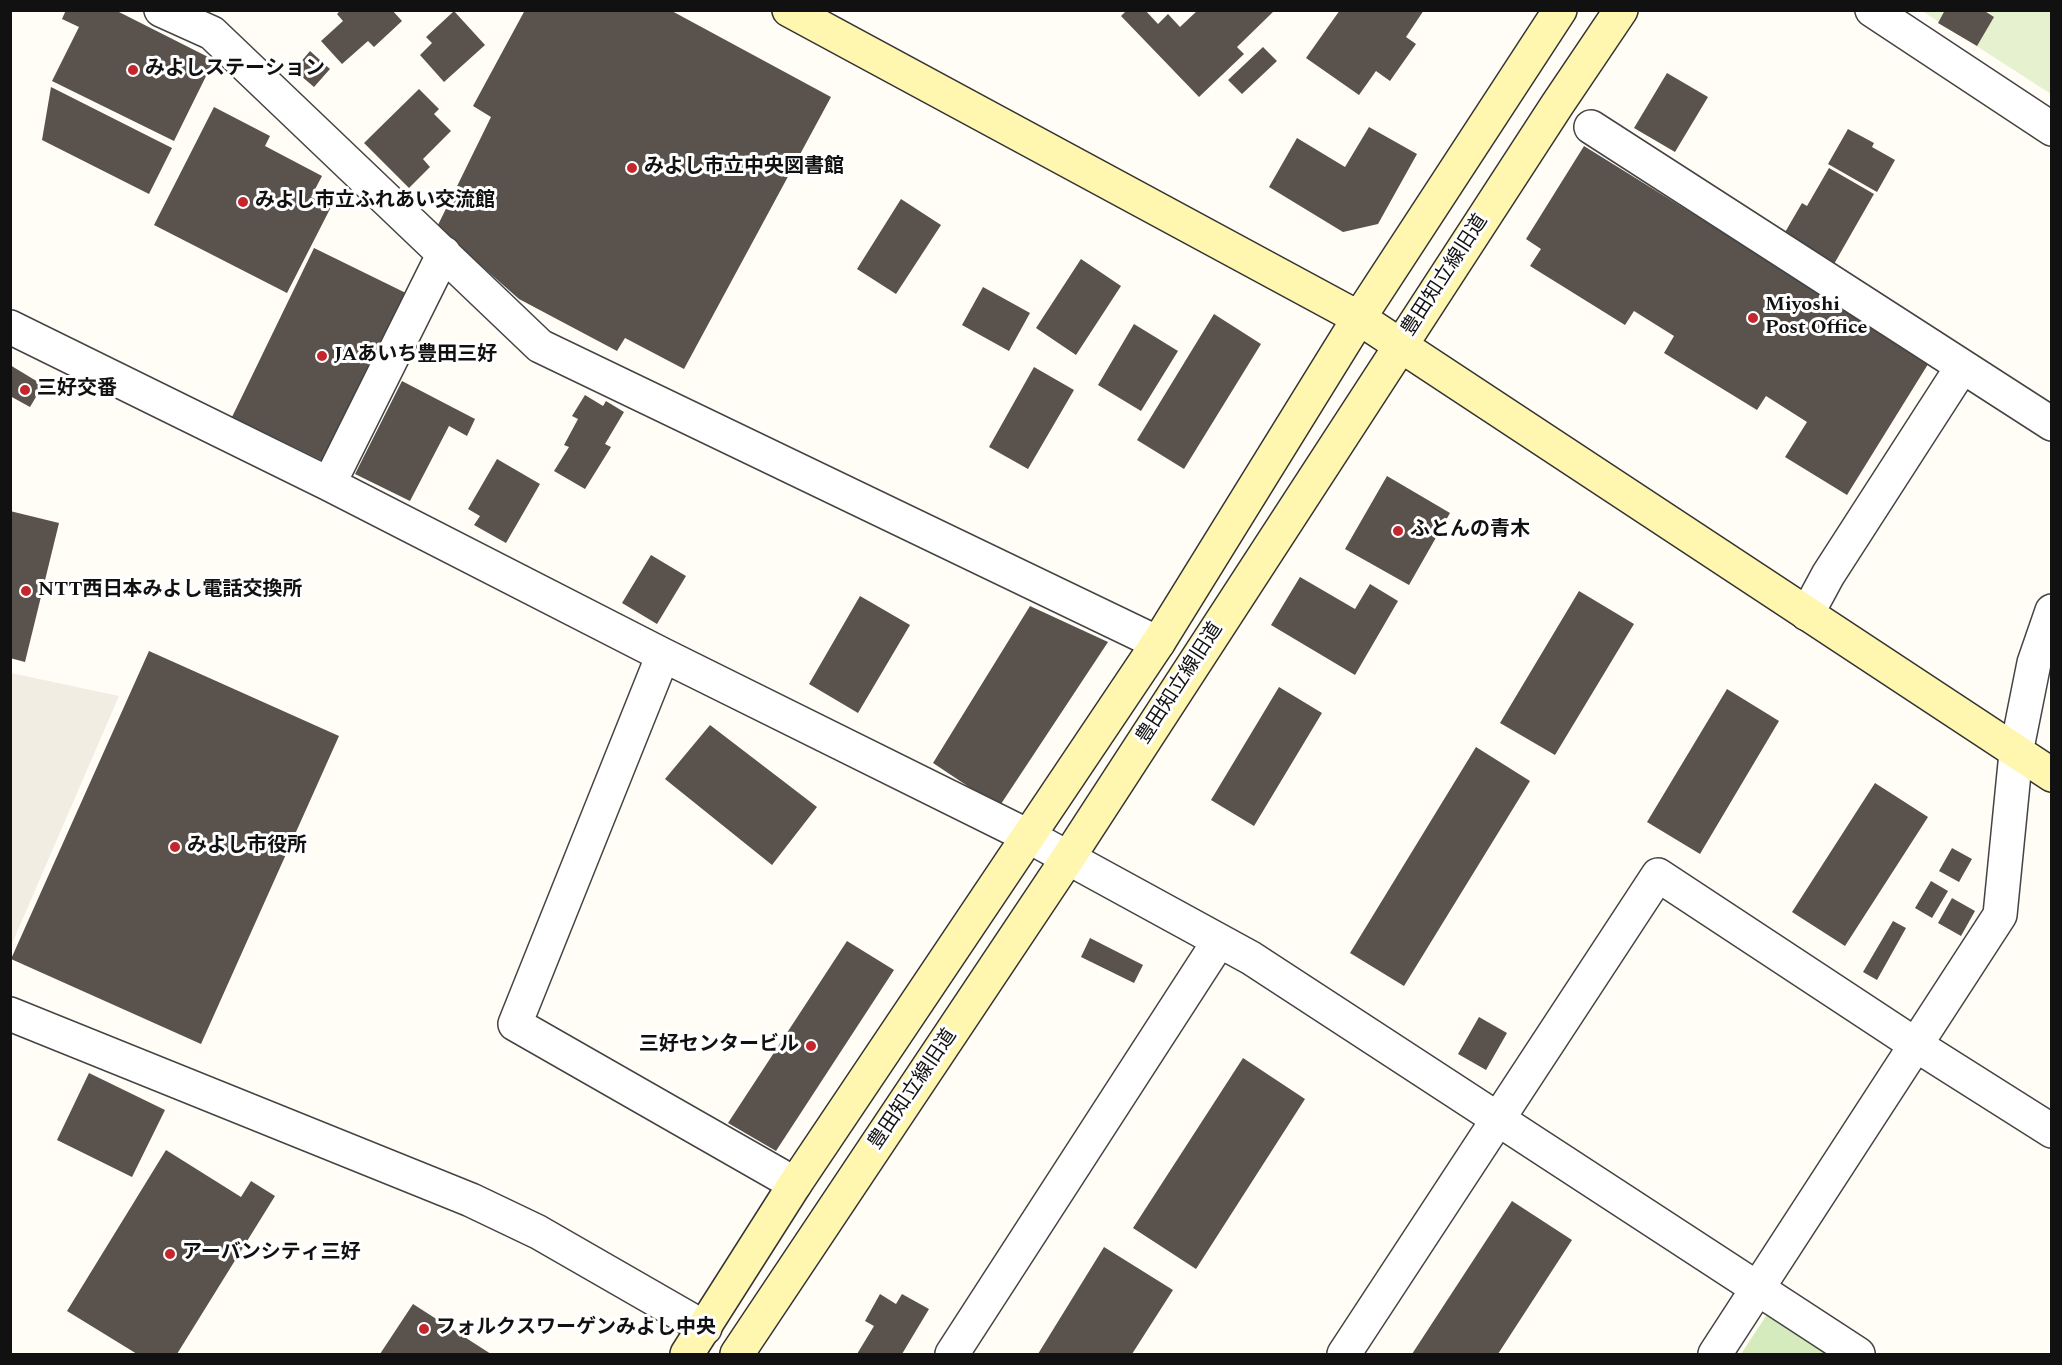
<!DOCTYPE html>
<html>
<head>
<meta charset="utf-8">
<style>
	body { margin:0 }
	#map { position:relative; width:2062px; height:1365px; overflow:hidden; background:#fffdf5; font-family:Spectral,serif }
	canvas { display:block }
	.frame { position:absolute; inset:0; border:12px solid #111; pointer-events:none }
</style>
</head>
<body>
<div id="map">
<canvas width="2062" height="1365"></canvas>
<div class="frame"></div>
</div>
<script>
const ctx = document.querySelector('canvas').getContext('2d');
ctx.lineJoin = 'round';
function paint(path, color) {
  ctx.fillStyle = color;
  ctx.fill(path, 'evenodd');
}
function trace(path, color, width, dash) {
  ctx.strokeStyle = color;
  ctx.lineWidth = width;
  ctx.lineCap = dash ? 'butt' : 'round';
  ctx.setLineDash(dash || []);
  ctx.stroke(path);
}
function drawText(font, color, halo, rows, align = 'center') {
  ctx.font = font + ' Spectral,"Noto Sans JP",serif';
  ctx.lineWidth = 6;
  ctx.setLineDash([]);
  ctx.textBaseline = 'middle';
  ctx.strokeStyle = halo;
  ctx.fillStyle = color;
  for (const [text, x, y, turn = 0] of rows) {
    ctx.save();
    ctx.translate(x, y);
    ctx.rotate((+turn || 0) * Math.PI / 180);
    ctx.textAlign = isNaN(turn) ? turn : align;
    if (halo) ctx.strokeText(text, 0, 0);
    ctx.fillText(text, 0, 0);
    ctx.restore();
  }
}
paint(new Path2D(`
	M1768,1313L1831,1354H1741Z`), '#d5ebbd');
paint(new Path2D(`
	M1922,11H2051V94Z`), '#e6f2cf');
paint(new Path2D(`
	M11,673L119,696L11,946L10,673Z`), '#f1ede2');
paint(new Path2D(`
	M66,10H115L214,60L174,141L52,81L79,27L62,19Z
	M341,10H392L402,21L374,47L368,41L342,64L321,41L343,21L337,14Z
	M525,10H670L831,97L684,369L625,338L617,351L519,299L437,227L491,117L473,106Z
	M1127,10H1145L1158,24L1168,14L1180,27L1198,10H1275L1237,47L1244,54L1199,97L1121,16Z
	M1340,10H1424L1406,37L1416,44L1390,81L1376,71L1359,95L1306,58Z
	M1945,10H1983L1994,17L1977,46L1938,23Z
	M454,11L485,45L444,82L420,55L432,43L426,37Z
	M1263,47L1277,61L1242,94L1228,80Z
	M310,51L330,69L314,87L294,70Z
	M1667,73L1708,97L1675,152L1634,128Z
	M51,87L172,148L149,194L42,140Z
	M419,89L439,109L434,114L451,131L423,159L430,167L409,188L364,143Z
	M214,107L270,136L265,146L322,176L311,197L331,207L287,293L154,225Z
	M1369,127L1417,154L1378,224L1343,232L1269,187L1297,138L1345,167Z
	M1848,129L1874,143L1872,147L1895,160L1877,192L1828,164Z
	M1584,146L1930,361L1847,495L1785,457L1807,422L1766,396L1757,410L1664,353L1674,336L1634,311L1625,325L1530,266L1541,249L1526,239Z
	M1829,168L1874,194L1834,264L1784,234L1802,203L1807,206Z
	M901,199L941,225L896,294L857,269Z
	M314,248L412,296L329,464L232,417Z
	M1081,259L1121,286L1076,355L1036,328Z
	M983,287L1030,313L1009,351L962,325Z
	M1214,314L1261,344L1184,469L1137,440Z
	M1134,324L1178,351L1141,411L1098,385Z
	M10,365L43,385L30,407L10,396Z
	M1034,367L1074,390L1028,469L989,447Z
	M402,381L475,419L467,436L449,426L410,501L355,474Z
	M585,395L603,406L606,401L624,412L605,444L611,447L585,489L554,471L569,447L564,445L578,419L572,416Z
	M497,459L540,484L506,543L474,525L480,516L468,509Z
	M1387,476L1450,513L1409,585L1345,549Z
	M10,511L59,523L25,662L10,658Z
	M651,555L686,576L657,624L622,603Z
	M1300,577L1355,609L1370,584L1398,601L1355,675L1271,625Z
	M1579,591L1634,624L1555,755L1500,723Z
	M860,596L910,625L858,713L809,684Z
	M1030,606L1108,642L999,807L933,763Z
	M149,651L339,736L201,1044L11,959Z
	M1279,687L1322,713L1254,826L1211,800Z
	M1727,689L1779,721L1700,854L1647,822Z
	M710,725L817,807L772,865L665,779Z
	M1476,747L1530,781L1404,986L1350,953Z
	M1875,783L1928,817L1845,946L1792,912Z
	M1952,848L1972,859L1959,882L1939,871Z
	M1931,881L1948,891L1932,918L1915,908Z
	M1952,898L1975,911L1961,936L1938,923Z
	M1893,921L1906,928L1877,980L1863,972Z
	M1090,938L1143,965L1134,983L1081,957Z
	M847,941L894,970L776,1151L728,1123Z
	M1479,1017L1507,1033L1486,1070L1458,1054Z
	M1243,1058L1305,1099L1196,1269L1133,1228Z
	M89,1073L165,1110L132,1177L57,1140Z
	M166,1150L241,1197L251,1181L275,1196L177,1354H137L67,1311Z
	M1512,1201L1572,1240L1498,1354H1412Z
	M1104,1247L1173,1290L1132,1354H1038Z
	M880,1294L896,1304L902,1294L929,1309L902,1354H857L874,1326L865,1321Z
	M413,1304L491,1354H380Z`), '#5a524d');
const street = new Path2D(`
	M161,10L212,33L540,346L1158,643
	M1872,10L2052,129
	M1591,127L2052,424
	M10,327L329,484L663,655L1028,836L1251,958L1858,1354
	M329,484L444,253
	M1807,614L1828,575L1962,367
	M663,655L515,1024L795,1184
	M10,1014L471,1200L538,1232L705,1328
	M952,1354L1219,941
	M1344,1354L1658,875L1916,1045L2052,1131
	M1715,1354L2000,915L2016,753L2034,663L2052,611`);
const secondary = new Path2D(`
	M789,10L1359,318L2052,775
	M687,1354L795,1184L1158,643L1359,318L1560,10
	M737,1354L1068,858L1557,105L1621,10`);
trace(street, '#444', 36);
trace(secondary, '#333', 36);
trace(street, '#fff', 33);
trace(secondary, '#fff6b0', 33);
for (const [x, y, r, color] of [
	[133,70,6,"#c4262e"],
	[632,168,6,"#c4262e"],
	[243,202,6,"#c4262e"],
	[1753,318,6,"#c4262e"],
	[322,356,6,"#c4262e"],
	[25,390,6,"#c4262e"],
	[1398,531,6,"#c4262e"],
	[26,591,6,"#c4262e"],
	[175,847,6,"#c4262e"],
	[811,1046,6,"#c4262e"],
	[170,1254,6,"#c4262e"],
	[424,1329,6,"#c4262e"]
]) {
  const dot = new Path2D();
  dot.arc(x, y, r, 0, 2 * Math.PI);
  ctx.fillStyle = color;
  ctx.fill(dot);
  trace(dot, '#fff', 2);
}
drawText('bold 20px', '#111', '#fff', [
	["みよしステーション",145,70],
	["みよし市立中央図書館",644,168],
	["みよし市立ふれあい交流館",255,202],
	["Miyoshi",1765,306],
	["Post Office",1765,329],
	["JAあいち豊田三好",334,356],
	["三好交番",37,390],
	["ふとんの青木",1410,531],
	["NTT西日本みよし電話交換所",38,591],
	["みよし市役所",187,847],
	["三好センタービル",799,1046,"right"],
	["アーバンシティ三好",182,1254],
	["フォルクスワーゲンみよし中央",436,1329]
], 'left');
drawText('20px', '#111', '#fff', [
	["豊田知立線旧道",1446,276,-57],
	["豊田知立線旧道",1181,684,-57],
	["豊田知立線旧道",914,1090,-56]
]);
</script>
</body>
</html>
